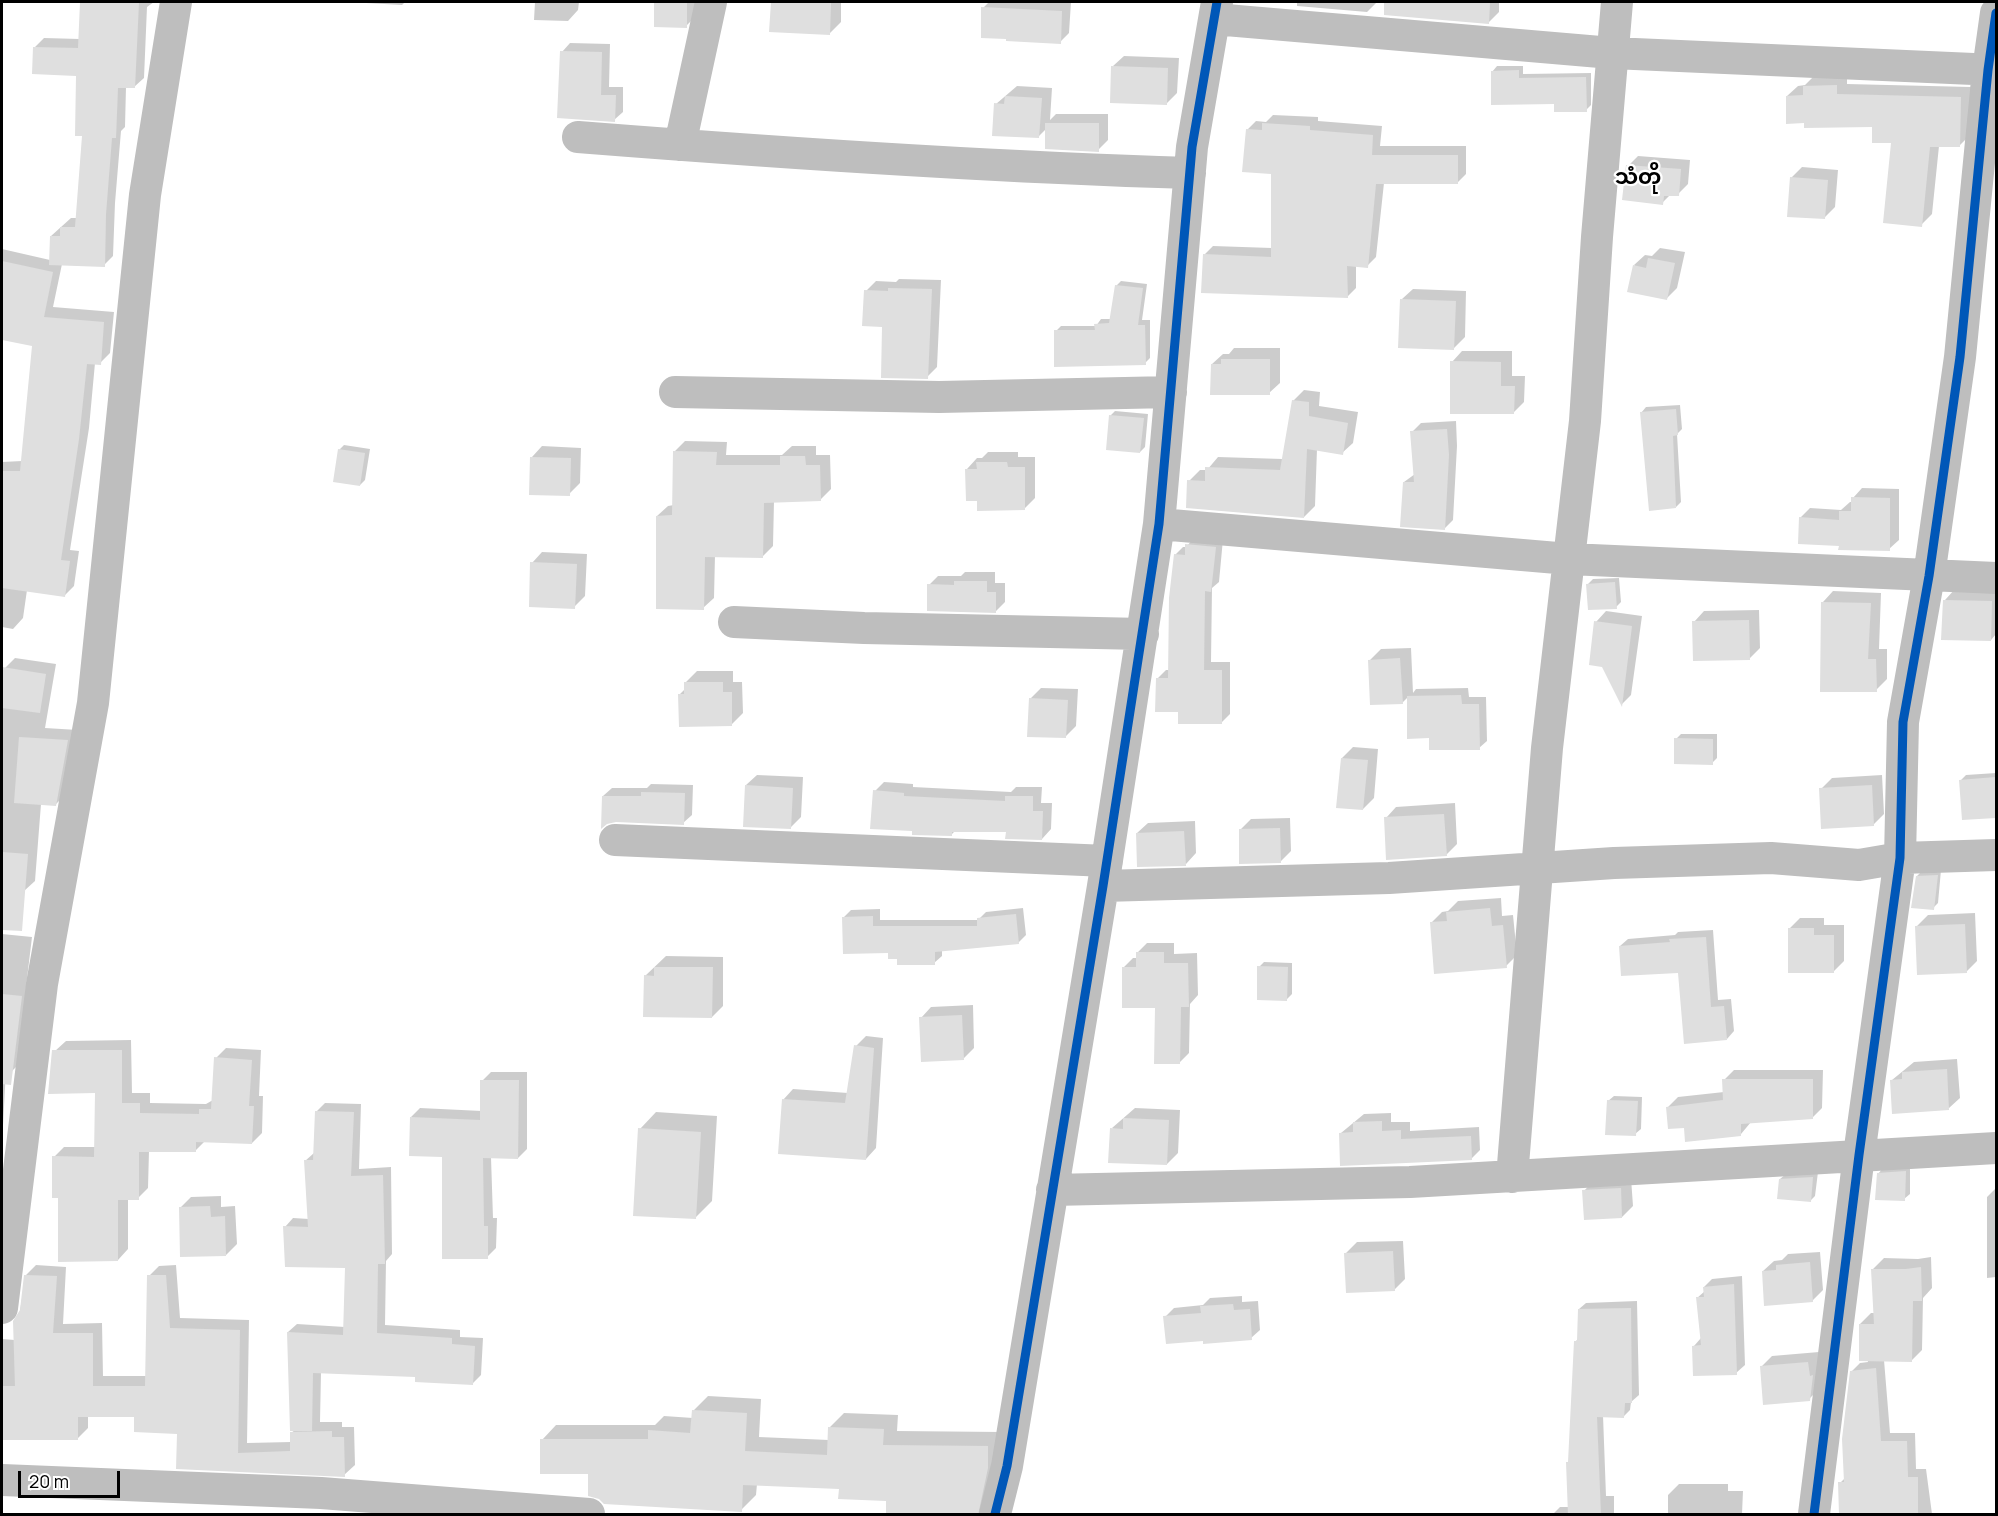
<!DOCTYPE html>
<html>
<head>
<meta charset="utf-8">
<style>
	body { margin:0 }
	#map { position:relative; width:1998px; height:1516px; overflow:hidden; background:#fff; font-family:Manrope,sans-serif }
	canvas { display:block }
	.frame { position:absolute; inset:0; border:3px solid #000; pointer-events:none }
	.scale { position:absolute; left:18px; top:1471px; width:102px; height:27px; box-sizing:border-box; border:3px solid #000; border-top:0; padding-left:8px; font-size:18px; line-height:21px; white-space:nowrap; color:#000; -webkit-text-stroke:4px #fff; paint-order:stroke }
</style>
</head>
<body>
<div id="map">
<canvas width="1998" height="1516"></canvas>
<div class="frame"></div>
<div class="scale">20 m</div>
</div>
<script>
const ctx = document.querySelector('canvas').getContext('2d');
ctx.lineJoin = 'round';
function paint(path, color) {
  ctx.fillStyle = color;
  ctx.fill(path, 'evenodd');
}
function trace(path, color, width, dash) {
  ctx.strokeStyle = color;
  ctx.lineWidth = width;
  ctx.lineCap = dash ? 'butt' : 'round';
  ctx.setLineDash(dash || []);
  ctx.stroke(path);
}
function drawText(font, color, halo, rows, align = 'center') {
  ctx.font = font + ' Manrope,"Noto Sans Myanmar",sans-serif';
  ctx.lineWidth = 4.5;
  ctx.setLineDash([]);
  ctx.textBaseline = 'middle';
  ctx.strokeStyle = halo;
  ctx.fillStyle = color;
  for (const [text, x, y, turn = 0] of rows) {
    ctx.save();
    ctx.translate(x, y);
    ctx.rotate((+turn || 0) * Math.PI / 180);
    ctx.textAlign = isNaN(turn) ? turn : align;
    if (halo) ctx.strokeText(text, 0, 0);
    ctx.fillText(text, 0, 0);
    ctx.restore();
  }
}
paint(new Path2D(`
	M101,2H154L147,7L144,78L134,87H126L125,127L121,131L115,203L113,256L104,265L62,264L53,307L114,312L110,353L100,363H95L89,428L70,550L79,551L74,586L64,596L27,590L23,618L13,629L2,627V462L22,461L34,345L2,339V249L50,260L51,236L71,218H77L84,135L78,74L35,47L44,38L80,39L97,24Z
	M366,2H405L402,5L366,3Z
	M535,2H579L578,10L568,21L534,20Z
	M655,2H697V15L686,26H655Z
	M772,2H841V22L830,33L771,31Z
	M989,2H1071L1069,33L1060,42L983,8Z
	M1297,2H1377L1367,12L1297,6Z
	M1422,2H1499V12L1488,23L1422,17Z
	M570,43L610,44L609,87H623V112L614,120L562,52Z
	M1124,56L1179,58L1177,93L1166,104L1113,66Z
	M1497,66H1523V74L1591,73V105L1586,110L1556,103L1492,72Z
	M1815,75H1847V84L1971,87L1970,135L1959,146H1939L1932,214L1921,225L1893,142L1874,125L1805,122L1787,96L1798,86L1805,85Z
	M1017,86L1052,88L1050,120L1056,114H1108V140L1098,150L1046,129L1038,137L996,104Z
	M1273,115L1318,117V121L1382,126L1380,146H1466V174L1457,183H1384L1376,257L1367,266L1356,265V288L1347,297L1204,255L1213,246L1272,248V173L1247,130L1256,121L1266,122Z
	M1638,156L1690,160L1688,184L1678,194H1671L1662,203L1628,166Z
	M1802,167L1838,170L1835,207L1824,218L1791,178Z
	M1660,248L1685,252L1677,288L1666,299L1634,265L1645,255L1652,256Z
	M899,279L941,280L937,367L927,377L883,326L866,291L876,281L896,282Z
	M1121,281L1147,284L1142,320H1150V358L1145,363L1056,331L1061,326H1096L1101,319H1112L1116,286Z
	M1413,289L1466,291L1465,337L1454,348L1402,299Z
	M1234,348H1280V383L1269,393L1212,364L1223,354H1229Z
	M1462,351H1512V376H1525L1524,402L1513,413L1452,362Z
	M1304,390L1320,392L1319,406L1358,412L1353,443L1342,453L1317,449L1315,506L1304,517L1189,481L1200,470H1207L1218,457L1283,459L1293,401Z
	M1680,405L1682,429L1677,434L1681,502L1676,507L1641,413L1646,407Z
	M1115,411L1148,414L1145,447L1140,452L1110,416Z
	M1456,421L1457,446L1453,520L1444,529L1404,482L1415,474L1412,432L1421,423Z
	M685,441L727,442L726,455H782L792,446H816V455H830L831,489L820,500L774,501L773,546L762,557L715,555L714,598L703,608L657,516L668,506L674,505V452Z
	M344,445L370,449L365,480L360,485L339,450Z
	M542,446L581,448L580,483L569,494L532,457Z
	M988,452H1018V457H1035V498L1025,508L978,499L967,469L977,458H982Z
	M1862,488L1899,489V540L1889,549L1840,545L1800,518L1810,508L1841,510L1850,502H1853V498Z
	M1195,537L1223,539L1219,582L1212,588L1211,662H1230V714L1222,722L1179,711L1158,678L1166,670H1170L1175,555L1183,547H1186Z
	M542,552L587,554L585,596L574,607L532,563Z
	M965,572H995V583H1005V602L996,611L929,585L938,576H961Z
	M1619,578L1621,602L1616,607L1588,584L1593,579Z
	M1955,589L1996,590V634L1991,640L1945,600Z
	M1833,591L1881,593L1879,649H1887V679L1876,690L1823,602Z
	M1759,610L1760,648L1749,659L1694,622L1704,611Z
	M1606,611L1642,616L1631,695L1622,704L1596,622Z
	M1411,648L1413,693L1416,689L1468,688L1469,697H1486L1487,741L1479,748L1431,737H1409V696L1402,703L1370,660L1381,649Z
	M15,658L56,664L45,728L78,730L66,794L55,805L41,804L35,881L24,891L2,889V671H4L5,668Z
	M697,671H733V682H742L743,713L732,724L680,694L686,688V682Z
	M1041,688L1078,689L1076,726L1065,737L1030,699Z
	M1681,734H1717V758L1712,763L1676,739Z
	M1353,747L1378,749L1374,798L1363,809L1342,758Z
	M1996,773V817L1963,818L1961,780L1966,775Z
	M757,775L803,777L801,817L790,828L746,785Z
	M1882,775L1884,814L1873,825L1821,789L1832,778Z
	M884,782L913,784V787L1011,792L1016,787H1042L1041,803H1052L1051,829L1042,839L1007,831H955L951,835L914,830L875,791Z
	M651,784L693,785L692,815L683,823L603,796L612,788H647Z
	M1455,803L1457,844L1446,855L1386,818L1396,807Z
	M1290,818L1291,851L1280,862L1240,830L1251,819Z
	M1195,821L1196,853L1186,864L1137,833L1148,823Z
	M1941,870L1938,903L1933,908L1917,876L1922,871Z
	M1501,898L1502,916L1513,915L1517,955L1506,966L1432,922L1442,912L1448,911L1458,901Z
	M1023,908L1026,935L1018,943L942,950V956L934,963L898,957L844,917L851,910L880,909V920H978L986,912Z
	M1975,913L1977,961L1966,972L1917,926L1928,915Z
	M1800,918H1824V925H1844V961L1833,972L1789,929Z
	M1713,930L1718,1000L1731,999L1734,1031L1727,1039L1679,971L1620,946L1628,939L1675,935L1678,932Z
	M2,934L32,937L26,987L22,1061L12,1071L6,1070L2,1144Z
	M1147,943H1174V954L1197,953L1198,995L1190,1004L1189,1053L1179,1063L1156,1006L1123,968L1133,958H1137V953Z
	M666,956L723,957V1006L712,1017L645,976Z
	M1264,962L1292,963V994L1287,999L1259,967Z
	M973,1005L974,1048L963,1059L921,1018L931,1007Z
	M866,1036L883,1038L876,1148L866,1159L783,1100L793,1089L848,1093L856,1046Z
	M131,1040L132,1093H150V1103L206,1104L213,1100L216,1058L226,1048L261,1050L259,1096H263L262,1133L252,1143L205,1141L195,1151H149L148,1188L138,1198H128V1249L118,1260L59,1197L54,1157L64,1147H96V1092L55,1051L66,1041Z
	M1957,1059L1960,1098L1949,1108L1892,1080L1914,1062Z
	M1734,1070H1823L1822,1108L1812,1118L1751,1122L1741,1134L1685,1127L1668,1107L1678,1097L1724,1092V1080Z
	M491,1072H527V1149L518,1158L491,1157L493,1218H497L496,1248L487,1257L443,1155L411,1117L420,1108L482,1111V1081Z
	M1614,1096L1642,1097L1641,1129L1635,1134L1608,1101Z
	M325,1103L361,1104L359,1169L391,1167L392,1254L386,1261L385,1325L460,1330V1337L483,1338L481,1375L472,1384L417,1375L321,1372L320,1422H342V1427H354L355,1465L344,1475L177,1468L179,1433L136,1416H88V1428L77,1439H2V1339L15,1340L26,1275L36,1265L66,1267L63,1324L102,1323L103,1376H146L149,1276L159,1266L176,1265L180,1318L249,1320L247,1443L291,1442V1433L295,1430L288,1332L297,1324L345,1327L346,1267L285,1227L293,1218L309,1219L305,1161L314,1153L317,1111Z
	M1135,1108L1180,1110L1178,1153L1167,1164L1112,1128Z
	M656,1112L717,1116L712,1201L695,1218L640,1129Z
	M1391,1113V1122H1410V1131L1479,1127L1480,1150L1471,1159L1341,1133L1364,1114Z
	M1910,1167V1194L1904,1199L1878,1174L1883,1168Z
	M1818,1172L1815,1196L1810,1201L1780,1179L1786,1174Z
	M1631,1178L1633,1206L1622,1217L1584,1191L1594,1180Z
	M1996,1188V1277L1987,1278V1197Z
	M221,1196V1207L235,1206L237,1244L226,1255L180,1208L191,1197Z
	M1403,1241L1405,1279L1394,1290L1346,1253L1357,1242Z
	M1820,1252L1823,1290L1812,1301L1763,1271L1774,1261L1782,1260L1788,1254Z
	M1931,1257L1932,1288L1923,1298L1922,1350L1911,1361L1884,1360L1890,1433H1915L1916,1469H1926L1932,1514H1840V1483L1845,1478L1851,1372L1860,1363L1868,1362L1860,1324L1871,1313H1875L1873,1269L1884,1258L1918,1259Z
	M1742,1276L1745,1365L1736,1373L1694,1346L1701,1338L1697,1298L1705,1291L1704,1287L1712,1279Z
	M1242,1296V1302L1258,1301L1260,1330L1251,1338L1204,1339L1165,1317L1174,1308L1203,1305L1210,1298Z
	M1637,1301L1639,1395L1631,1402L1630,1410L1623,1417L1603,1415L1606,1496H1614V1514H1553L1560,1507H1570V1461L1575,1342L1579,1338V1309L1586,1303Z
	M1819,1352L1820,1388L1809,1399L1761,1367L1772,1356Z
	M708,1396L761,1399L759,1437L829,1440L830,1427L844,1413L898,1415L897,1431L1002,1432L980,1514H887L888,1500L840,1488L757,1484L756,1495L741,1510L589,1473L542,1440L556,1425H655L664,1416L693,1418V1411Z
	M1679,1484H1728V1491H1743L1742,1514H1668V1495Z`), '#0003');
paint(new Path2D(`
	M80,2H139L135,88H118L116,138H112L106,214L105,267L49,265L50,236H60V227H75L82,136H75L76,76L32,74L33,47L78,48Z
	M654,2H687V28L654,27Z
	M771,2H831L830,35L769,32Z
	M1384,2H1490L1489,24L1384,15Z
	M981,7L1062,11L1061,44L1006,41V39L981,38Z
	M560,51L602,52L601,95H616L615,122L557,118Z
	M1111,66L1168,68L1167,105L1110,103Z
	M1519,70V78L1586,77L1587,112H1554V104L1491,105V71Z
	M1837,85V94L1961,97L1960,147H1930L1922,227L1883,223L1891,143H1872V127L1804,128V123L1786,124V96L1803,95V86Z
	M1005,96L1042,98L1039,138L992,136L994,103L1004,104Z
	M1045,123H1099V152L1045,149Z
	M1262,123L1310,126V130L1373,135L1372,155H1458V184H1376L1368,268L1347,266L1348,298L1201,293L1203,254L1271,257V174L1242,172L1246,129L1262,130Z
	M1626,165L1681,169L1679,196H1664L1663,205L1622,200Z
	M1790,177L1828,180L1825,219L1787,217Z
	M1648,258L1675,263L1667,300L1627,292L1633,265L1646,268Z
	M2,261L53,272L44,317L104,322L101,365L87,364L79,439L61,560L70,561L65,597L2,588V471H20L32,346L2,340Z
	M1115,285L1143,288L1138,325H1145L1146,365L1054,367V330H1095L1094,324L1109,323Z
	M888,288L932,289L928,379L881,378L882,327L862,326L864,290L888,291Z
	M1400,299L1456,301L1454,350L1398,348Z
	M1221,359H1270V395H1210L1211,364H1221Z
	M1450,361L1501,362V386H1515L1514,414H1450Z
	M1292,400L1309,402V416L1348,423L1343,455L1307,449L1304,518L1186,508L1187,480L1205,481V467L1280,470Z
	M1676,409L1678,435L1673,436L1676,508L1649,511L1640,412Z
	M1109,415L1144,418L1140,453L1106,450Z
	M1447,429L1449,455L1445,530L1400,527L1403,482H1414L1410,431Z
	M338,449L365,453L360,486L333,482Z
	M673,451L717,452L716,465H780V456H805L806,465H820L821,501L764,503L763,558L705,557L704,610L656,609V516L672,515Z
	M530,457L571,458L570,496L529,495Z
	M976,462H1007L1008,467H1025V510L977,511V501H966L965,469H977Z
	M1851,497L1890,498V551L1838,550L1839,546L1798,544L1799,517L1839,520V511H1851Z
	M1185,544L1216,547L1211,592L1205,591L1204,670H1222V724H1178V712H1155L1156,678H1168L1169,598L1174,554L1185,555Z
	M530,562L577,564L575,609L529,607Z
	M954,581H987V592H996V613L927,611V584L954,585Z
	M1615,582L1617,609L1588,610L1586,584Z
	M1943,600L1992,601L1991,641L1941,640Z
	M1821,602L1871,603L1868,659H1876L1877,692H1820Z
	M1749,620L1750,660L1693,661L1692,621Z
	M1594,621L1632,626L1622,707L1602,667L1589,665Z
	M1400,658L1403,704L1370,705L1368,660Z
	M2,667L46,674L40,713L2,708Z
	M684,682H723V692H732V726L679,727L678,694H684Z
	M1461,695L1462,704H1479L1480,750H1429V738L1407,739V696Z
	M1029,698L1068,700L1066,738L1027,737Z
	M19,737L68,740L56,806L14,803Z
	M1674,738L1713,739V765L1674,764Z
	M1341,758L1368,760L1363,810L1336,808Z
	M1996,777V818L1962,820L1959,780Z
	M745,785L793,788L791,829L743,827Z
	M1872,785L1874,826L1821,829L1819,788Z
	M873,790L904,793V796L1005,801V796H1033V811H1043L1042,840L1005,839L1006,832H952V836L912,835V831L870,829Z
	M641,792L685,793L684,825L616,822L607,824L601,829L602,796H641Z
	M1444,814L1447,856L1386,860L1384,817Z
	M1280,828L1281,863L1239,864V829Z
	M1184,831L1186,866L1137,867L1136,833Z
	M2,852L28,854L22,931L2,930Z
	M1938,875L1934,910L1911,908L1916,876Z
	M1490,908L1492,926L1503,925L1507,968L1434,974L1430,922L1447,921L1446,912Z
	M1016,914L1019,944L935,952V965H897V959H888V953L843,954L842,917L873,916V926H977V918Z
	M1965,924L1967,973L1917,975L1915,926Z
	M1788,928H1814V935H1834V973H1788Z
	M1706,937L1711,1007L1724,1006L1727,1040L1684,1044L1678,973L1621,976L1619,946L1670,942L1669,939Z
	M1136,952H1164V963H1188L1189,1007H1181L1180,1064H1154L1155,1008H1122V967H1136Z
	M1257,966L1288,967L1287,1001L1257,1000Z
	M654,967H713L712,1018L643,1017L644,975L654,976Z
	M2,994L22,996L11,1085L2,1084Z
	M962,1015L964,1060L921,1062L919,1017Z
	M854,1045L874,1048L866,1160L778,1154L782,1099L845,1103Z
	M52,1050H122V1103H140V1113L199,1114V1109H211L214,1057L252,1060L249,1106H254L252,1144L196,1142V1152H139V1200H118V1261L58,1262V1198H52V1156L94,1157L95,1093L48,1094Z
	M1947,1069L1949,1110L1892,1114L1890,1080L1902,1079V1072Z
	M1722,1079H1813V1119L1741,1124V1136L1685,1142L1684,1128L1668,1129L1666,1107L1723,1100Z
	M480,1080H519L518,1159L483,1158L484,1226H488V1259H442V1157L409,1156L410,1117L480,1120Z
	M1607,1100L1638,1101L1636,1136L1605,1135Z
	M315,1111L354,1112L351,1176L383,1175L385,1264H378L377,1333L452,1338V1344L475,1346L473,1385L415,1382V1377L313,1373L312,1431H290L287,1332L343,1335L345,1268L285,1267L283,1226L308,1227L304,1160H313Z
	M1123,1118L1169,1120L1167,1165L1108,1163L1110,1128L1123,1129Z
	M1382,1121V1131L1401,1130V1139L1471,1136L1472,1160L1340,1166L1339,1133L1353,1132V1122Z
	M638,1128L701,1132L696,1219L633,1216Z
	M1906,1171L1905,1201L1875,1200L1877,1173Z
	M1813,1177L1811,1202L1777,1199L1779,1179Z
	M1621,1188L1622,1218L1584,1220L1582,1190Z
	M210,1206L211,1217L225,1216L226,1256L180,1257L179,1207Z
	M1393,1251L1395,1291L1346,1293L1344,1253Z
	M1810,1262L1813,1302L1764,1306L1762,1271L1776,1270V1265Z
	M1921,1267L1922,1301H1913L1912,1362L1859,1361V1324H1874L1871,1269H1906Z
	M24,1275L57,1276L53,1333H93V1386H145L147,1275H166L170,1328L240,1330L238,1453L290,1451V1432L332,1431V1437H344L345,1477L176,1469L177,1434L134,1432V1417H78V1440H2V1386H15L13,1321L20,1310Z
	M1734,1284L1737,1375L1693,1376L1692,1346L1701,1345L1696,1297H1704L1703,1287Z
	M1233,1304L1234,1310L1250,1309L1252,1340L1203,1344V1341L1166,1344L1163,1316L1201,1313L1200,1306Z
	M1631,1308L1632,1403H1625L1624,1418L1597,1417L1601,1515H1568L1566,1462H1568L1574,1341H1577L1578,1309Z
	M1808,1362L1810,1376L1813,1375L1810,1401L1763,1405L1760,1366Z
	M1876,1368L1881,1441H1907L1908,1477H1918V1515H1839L1838,1482H1844L1842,1439L1850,1371Z
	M692,1410L747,1413L745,1451L827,1455L828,1427L884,1429L883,1445L988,1446V1468L978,1515H886V1501L838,1499L839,1489L743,1485L742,1512L604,1504L599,1499L588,1496V1474H540V1439H648V1430L690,1433Z`), '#dfdfdf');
trace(new Path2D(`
	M1214,19L1612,53L1996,70
	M578,137C781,153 985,167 1190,173
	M680,145L711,2
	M675,392L939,397L1171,392
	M1159,524L1569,559L1996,578
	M734,622L864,628L1143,634
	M615,840L1107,861
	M1103,886L1389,878L1614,863L1771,858L1859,865L1900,858L1996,855
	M1512,1177L1547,748L1585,421L1597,237L1617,2
	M1052,1190L1410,1182L1996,1148
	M2,1308L42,984L93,703L145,195L176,2
	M2,1480L321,1493L589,1514
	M995,1514L1007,1466L1103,886L1159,524L1192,147L1217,2
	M1814,1514L1859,1155L1900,858L1903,722L1929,576L1960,357L1988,70L1996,13`), '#bebebe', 32);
trace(new Path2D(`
	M995,1514L1007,1466L1103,886L1159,524L1192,147L1217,2
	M1814,1514L1859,1155L1900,858L1903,722L1929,576L1960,357L1988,70L1996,13`), '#0057b8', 9);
drawText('bold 21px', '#000', '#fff', [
	["သံတို",1638,178]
]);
</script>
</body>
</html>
